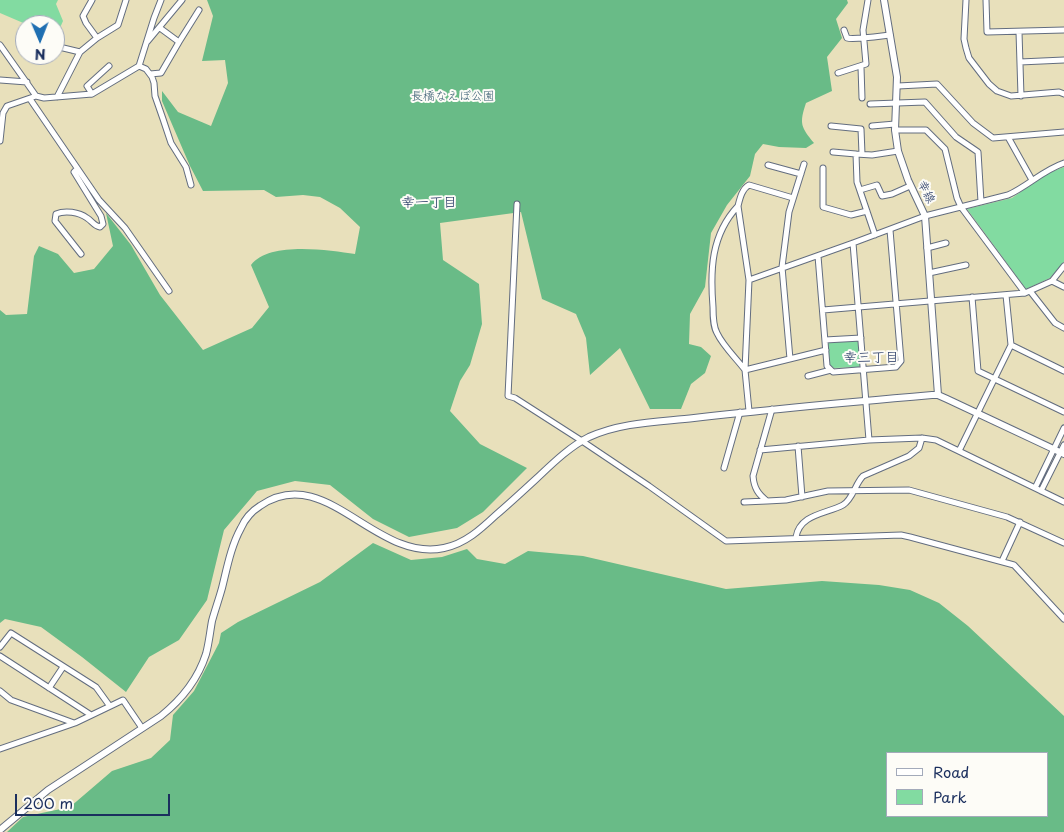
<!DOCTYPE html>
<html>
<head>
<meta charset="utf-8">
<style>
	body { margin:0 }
	#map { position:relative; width:1064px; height:832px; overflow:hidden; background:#e8e0bb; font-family:"Playpen Sans",sans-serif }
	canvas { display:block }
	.legend { position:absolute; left:886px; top:752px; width:162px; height:65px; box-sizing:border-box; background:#fdfcf7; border:1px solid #a3aaba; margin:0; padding:6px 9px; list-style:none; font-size:15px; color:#1b2f5e }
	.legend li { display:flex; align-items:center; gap:10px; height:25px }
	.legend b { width:25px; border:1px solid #a3aaba }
	.north { position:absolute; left:15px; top:15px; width:50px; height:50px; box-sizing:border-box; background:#fdfcf7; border:1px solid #a3aaba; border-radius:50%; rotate:179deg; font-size:14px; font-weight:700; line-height:20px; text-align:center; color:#1b2f5e }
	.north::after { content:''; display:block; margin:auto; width:18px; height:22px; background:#1f6fb2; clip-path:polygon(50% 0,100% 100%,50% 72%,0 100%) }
	.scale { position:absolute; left:15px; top:794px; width:155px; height:22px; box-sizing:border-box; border:2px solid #1b2f5e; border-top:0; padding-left:6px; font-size:15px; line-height:18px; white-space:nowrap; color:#1b2f5e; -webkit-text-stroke:4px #fdfcf7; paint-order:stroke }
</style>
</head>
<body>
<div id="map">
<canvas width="1064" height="832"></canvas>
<ul class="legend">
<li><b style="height:6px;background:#fff"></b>Road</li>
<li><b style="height:14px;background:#82dba1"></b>Park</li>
</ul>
<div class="north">N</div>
<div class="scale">200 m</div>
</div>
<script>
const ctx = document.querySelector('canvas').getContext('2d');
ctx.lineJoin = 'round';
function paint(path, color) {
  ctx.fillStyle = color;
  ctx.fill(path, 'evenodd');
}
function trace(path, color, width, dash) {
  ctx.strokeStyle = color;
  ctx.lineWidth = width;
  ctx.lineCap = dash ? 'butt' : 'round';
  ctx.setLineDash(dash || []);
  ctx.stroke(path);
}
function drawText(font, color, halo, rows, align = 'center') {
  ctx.font = font + ' "Playpen Sans","Klee One",sans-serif';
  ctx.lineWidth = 4;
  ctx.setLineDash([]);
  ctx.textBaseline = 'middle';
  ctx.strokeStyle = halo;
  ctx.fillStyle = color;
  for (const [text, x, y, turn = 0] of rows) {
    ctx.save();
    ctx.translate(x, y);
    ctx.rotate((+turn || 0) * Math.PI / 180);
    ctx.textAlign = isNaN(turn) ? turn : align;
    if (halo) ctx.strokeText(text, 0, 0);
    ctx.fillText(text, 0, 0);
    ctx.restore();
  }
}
paint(new Path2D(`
	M0,0H58L56,4L63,21L59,30L55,28V25H28L0,13Z
	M1064,167V262L1050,278L1026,289L967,209L1012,198L1046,174Z
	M856,340L858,341L861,365L859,367L834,368L830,365L828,343Z`), '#82dba1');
paint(new Path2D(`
	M207,0H847L848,3L836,19L842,38L827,57L832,91L806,103C799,124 801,127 814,143L806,148L779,147L763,144L755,154L750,176L727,205L711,233L705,287L690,314L689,344L701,347L711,356L705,373L691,384L681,409H650L620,348L590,375L586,338L576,314L542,299L521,212L440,223L443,260L479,284L482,324L470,365L460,381L450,411L480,444L527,468L483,512L457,528L409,537L373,519L330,485L295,481L257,491L224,530L207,600L179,640L149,657L126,692L82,657L41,627L5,619L0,623V310L6,315L27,314L34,256L39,246L58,254L74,273L94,269L113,246L106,213L131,245L160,295L203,350L252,328L269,307L251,265C269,241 328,250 355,254L360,227L340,208L320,197L303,195L276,197L264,190L203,191L190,166L162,101V91L178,112L211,126L228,83L225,60L202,61L213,16Z
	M373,543L411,560L442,557L467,549L477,559L505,564L528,551L583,556L726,589L822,581L879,585L910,590L939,603L968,626L1064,716V832H7L23,817L70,807L112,771L151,758L170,740L173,715L194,691L219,643L221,633L238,622L320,582ZM888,753H1048V816H888Z`), '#69bb87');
const minor = new Path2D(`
	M92,0L83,16L86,23L97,38
	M966,0L964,39L966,48L969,58L989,84L997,91L1011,96L1059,92L1064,94
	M986,0L987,32L1064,30
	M160,28L179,42L199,10
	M844,30L847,38C854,40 881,36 890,35
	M1019,32L1021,96
	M147,42L182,0
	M0,45L36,96
	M55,46L80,52
	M1020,62L1064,60
	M139,66L146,69L152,77L154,83L155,96L163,119L171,143L186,167L191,185
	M861,67L862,98
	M838,73L866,64L863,30L868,0
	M150,74L161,73L179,42
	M0,80L27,82
	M898,86L937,84L973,123L993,138L1064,132
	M92,94L87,86L109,66
	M57,97L80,52L97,38L118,25L126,0
	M30,99L99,200L125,228L169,291
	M870,104L925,102L956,137L978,152L981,202
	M831,126L861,129L862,154
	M872,126L895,124
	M895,130H926L945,149L957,198L961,207L1025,293
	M1008,137L1032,180
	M0,141L3,113L7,106L36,96L44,98L92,94L139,66L154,18L161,0
	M833,152L856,154
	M768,165L801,174
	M823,168V207L851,215L867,211
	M77,169L74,172L101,216L103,224L100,227C94,226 92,221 87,218C79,212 65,210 56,214L55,221L81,254
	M860,190L877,185L882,196L892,194L910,186
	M517,204L508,396L515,398L582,441L649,486L726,541L901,535L910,537L1014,565L1064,619
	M738,206C711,235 710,270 713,307C713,316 713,326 717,333C723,346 736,358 745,370L826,350
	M875,235L857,182L856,154L872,155L898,151
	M853,243L869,440
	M927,248L946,243
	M818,256L827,366L833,372L896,367L901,361L890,230
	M929,273L966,265
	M749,280L853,243L925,216L1008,195C1028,186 1043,170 1064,163
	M1052,281L1064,287
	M1030,291L1055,323L1064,328
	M972,297L978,371L1064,412
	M823,310L1025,293L1052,281L1064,266
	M825,340L861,338
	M1011,345L1064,371
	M790,359L782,267L789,212L804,164
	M808,376L831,370
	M772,409L753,476C754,488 758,494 767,501L786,500L828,491L909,490L1007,517L1064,543
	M749,411L745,370L749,280L738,206C740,198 742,189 749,185L793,198
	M798,446L802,497
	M760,450L869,440L922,438L936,440L1064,502
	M959,451L1011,345L1006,295
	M724,468L740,412
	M1035,488L1064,428
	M1041,491L1064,445
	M744,502L767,501
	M796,537C800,514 826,514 843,505C853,499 855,484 863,476L909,456L919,448L922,438
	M1002,561L1020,522
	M0,647L11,633L96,687L109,705
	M0,656L91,715
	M49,688L63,667
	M0,691L11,700L74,723
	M0,749L75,723L123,700L142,728`);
const tertiary = new Path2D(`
	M884,0L897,77L895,130L898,151L908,180L925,216L938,395
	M0,830L48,790L161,716C181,700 198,679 206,654C209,643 210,632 212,621C215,610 219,599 222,588C227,568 231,546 241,528C245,519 252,511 260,506C325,461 375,563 444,548C465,544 481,529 496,515C510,503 523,491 536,479C552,464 569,447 589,437C622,422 659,422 694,418C773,409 852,402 932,395H938L947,399L1064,454`);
trace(minor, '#636d7f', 7);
trace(tertiary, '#636d7f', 8);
trace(minor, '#fff', 5);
trace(tertiary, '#fff', 6);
drawText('12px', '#355a6f', '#fdfcf7', [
	["長橋なえぼ公園",453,97]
]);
drawText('12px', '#1b2f5e', '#fdfcf7', [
	["幸線",926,192,64]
]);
drawText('14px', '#1b2f5e', '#fdfcf7', [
	["幸一丁目",429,203],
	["幸三丁目",871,358]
]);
</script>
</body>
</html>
